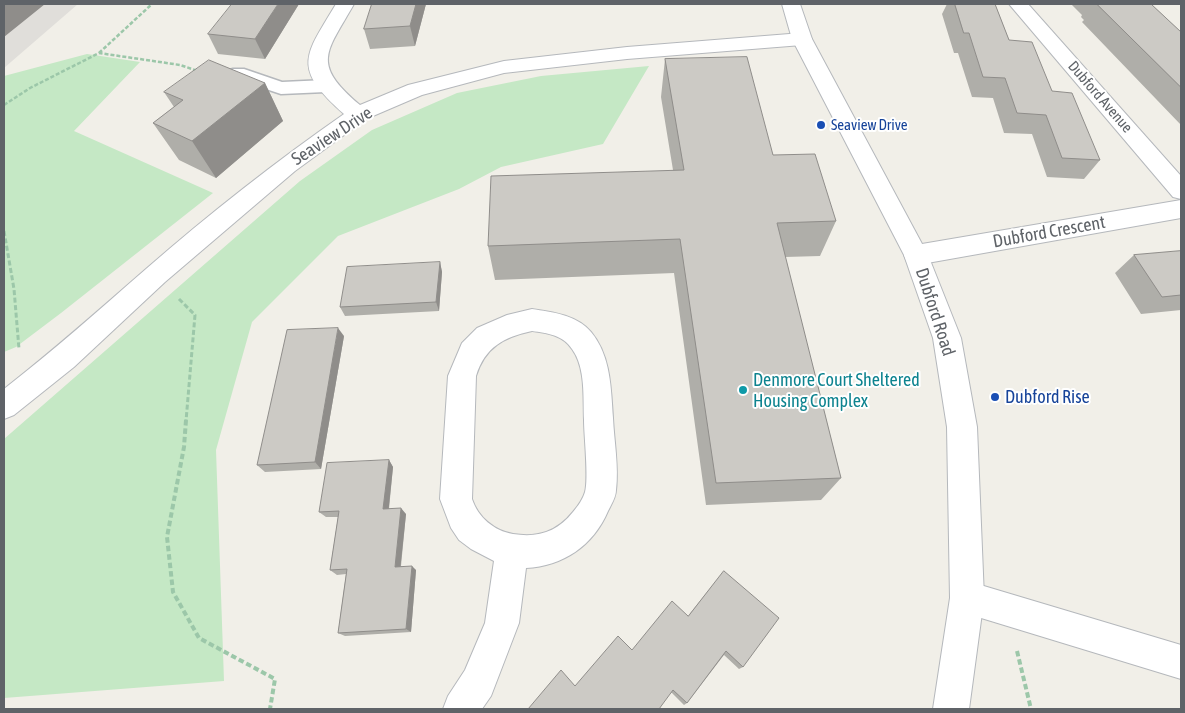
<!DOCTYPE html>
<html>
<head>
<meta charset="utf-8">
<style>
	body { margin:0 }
	#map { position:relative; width:1185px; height:713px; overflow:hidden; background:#f1efe8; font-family:"Asap Condensed",sans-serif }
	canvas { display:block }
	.frame { position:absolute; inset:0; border:5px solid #5f6368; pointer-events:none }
</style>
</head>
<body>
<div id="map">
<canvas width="1185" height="713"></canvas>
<div class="frame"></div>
</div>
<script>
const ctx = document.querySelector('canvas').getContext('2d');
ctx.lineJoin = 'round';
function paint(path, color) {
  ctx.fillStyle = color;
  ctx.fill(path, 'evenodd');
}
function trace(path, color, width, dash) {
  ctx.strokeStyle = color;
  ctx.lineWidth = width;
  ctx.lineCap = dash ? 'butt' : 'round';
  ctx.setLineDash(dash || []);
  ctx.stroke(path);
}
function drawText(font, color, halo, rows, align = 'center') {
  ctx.font = font + ' "Asap Condensed",sans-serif';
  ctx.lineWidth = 4;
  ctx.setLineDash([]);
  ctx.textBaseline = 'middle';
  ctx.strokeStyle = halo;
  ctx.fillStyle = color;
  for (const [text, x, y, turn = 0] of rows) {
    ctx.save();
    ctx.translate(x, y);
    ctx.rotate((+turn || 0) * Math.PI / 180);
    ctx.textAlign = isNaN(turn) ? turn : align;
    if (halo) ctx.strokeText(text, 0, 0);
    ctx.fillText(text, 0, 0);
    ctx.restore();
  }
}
paint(new Path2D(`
	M4,4H78L4,68Z`), '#e0deda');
paint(new Path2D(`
	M87,54L140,62L74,131L213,193L61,313L16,347L4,352V76Z
	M649,66L603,144L501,167L459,189L338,236L252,322L216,450L224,681L4,698V439L300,181L372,130L457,93L541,76Z`), '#c5e8c5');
const service = new Path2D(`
	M233,69H244L282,82L326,80L333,82L335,86L333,90L326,92L281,94L242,81L226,79L224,75L226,71Z`);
const minor = new Path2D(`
	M336,4H354C327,52 310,63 360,105L408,85L504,61L627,47L802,33L809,35L812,39L809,43L802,45L627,59L504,73L422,95L366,119L295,171L165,282L74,367L14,415L4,419V389C53,351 99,310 146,269C209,214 275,162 344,114C291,67 305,56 336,4Z
	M1009,4H1028L1181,176V199L1173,197Z
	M1181,200V218L916,265L907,262L904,255L907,248L916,245Z
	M532,309C552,312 577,315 591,332C611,356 611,389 613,418C614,441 619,467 616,490C616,497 611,505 608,511C593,546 563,566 526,568L519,623L491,696L482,709H443L448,696L465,670L485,623L494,561L471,549L459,540L451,528L440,499L448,376L462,343L477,328L507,315ZM532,331C547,333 563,335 572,349C586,368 583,398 584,420C584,436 589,479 585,492C583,499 578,506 573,512C557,532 538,538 513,534C494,531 478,517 472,499L476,376C485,347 504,337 532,331Z
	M967,581L1181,645V679L955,610L950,598L955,586Z`);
const tertiary = new Path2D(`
	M782,4H800L812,39L928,255L961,338L977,427L984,598L969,709H933L950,598L947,427L933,338L904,255L792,39Z`);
trace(service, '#b5b8bc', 3);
trace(minor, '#b5b8bc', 2);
trace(tertiary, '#b5b8bc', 2);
trace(new Path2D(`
	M99,53L152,4
	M4,105L30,88L99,53L180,65L198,71`), '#9cc7a9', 2.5, [4, 2]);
trace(new Path2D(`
	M4,231L14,289L19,349
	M179,299L195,315L186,421`), '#9cc7a9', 3, [5, 2.5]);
trace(new Path2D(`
	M186,420L184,447L167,537L173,592L199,638L275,679L270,709
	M1017,651L1031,709`), '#9cc7a9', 4, [5.5, 3]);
paint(service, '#fff');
paint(minor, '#fff');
paint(tertiary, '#fff');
paint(new Path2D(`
	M299,4L265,59L218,54L208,34Z
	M372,4H426L415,46L370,49L364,29Z
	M947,4H995L1009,40L1052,91L1100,160L1084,179L1047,177L1032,134L1004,133L993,98L972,97L958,53H954L942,14Z
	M1071,4H1151L1181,32V125L1082,22L1084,20L1081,17L1082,15Z
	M665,59L773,155L836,221L820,256L785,257L841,478L821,500L706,505L674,273L495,280L488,246L673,170L661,97Z
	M265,83L283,121L216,178L179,160L153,123L174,107L164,92Z
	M1181,251V310L1141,314L1115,273L1134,255Z
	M440,262L442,272L439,311L345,316L340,307Z
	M344,336L321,469L265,472L257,465Z
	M389,460L393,467L389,509L406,514L401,566L416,570L411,632L345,636L338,633L346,574L337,575L330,570L338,517H326L319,512Z
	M724,571L743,667L739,669L724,655L687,703L684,705L672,693L575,686L688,616Z`), '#afaea9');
paint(new Path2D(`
	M4,4H45L4,37Z
	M278,4H299L265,59L255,39Z
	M416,4H426L415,46L410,26Z
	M265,83L283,121L216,178L192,141Z
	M440,262L442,272L439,311L436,302Z
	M338,328L344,336L321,469L315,462Z
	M389,460L393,467L388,515L383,509Z
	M401,508L406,514L400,571L395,567Z
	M412,566L416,570L411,632L406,629Z`), '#8f8d8a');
const building = new Path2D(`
	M232,4H278L255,39L208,34Z
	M372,4H416L410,26L364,29Z
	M955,4H995L1009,40L1032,42L1052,91L1072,93L1100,160L1062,158L1046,115L1017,113L1005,78L983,77L969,33H964Z
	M1097,4H1151L1181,32V87Z
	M747,57L773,155L815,154L836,221L777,223L841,478L716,483L680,239L488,246L491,176L684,170L665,59Z
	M209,60L265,83L192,141L153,123L183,100L164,92Z
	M1181,251V295L1162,297L1134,255Z
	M440,262L436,302L340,307L347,267Z
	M338,328L315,462L257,465L287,330Z
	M389,460L383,509L401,508L395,567L412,566L406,629L338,633L347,569L330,570L339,511L319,512L327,463Z
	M724,571L779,618L743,667L726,651L687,703L673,690L659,709H528L561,670L575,686L618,636L632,650L672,601L688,616Z`);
paint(building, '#cccac5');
trace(building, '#8f8d8a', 1);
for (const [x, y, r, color] of [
	[821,125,5,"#1a4fb4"],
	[743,390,5,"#0f9aa8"],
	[995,397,5,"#1a4fb4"]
]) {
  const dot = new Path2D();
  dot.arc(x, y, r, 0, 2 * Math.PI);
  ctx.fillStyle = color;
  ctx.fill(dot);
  trace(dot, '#fff', 2);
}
drawText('15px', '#5f6368', '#fff', [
	["Dubford Avenue",1100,97,49]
]);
drawText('15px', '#164399', '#fff', [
	["Seaview Drive",831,125]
], 'left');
drawText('18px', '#5f6368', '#fff', [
	["Seaview Drive",332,136,-33],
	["Dubford Crescent",1049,232,-10],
	["Dubford Road",935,312,72]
]);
drawText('18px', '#0d838f', '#fff', [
	["Denmore Court Sheltered",753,380],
	["Housing Complex",753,401]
], 'left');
drawText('18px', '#164399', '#fff', [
	["Dubford Rise",1005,397]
], 'left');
</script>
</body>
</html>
